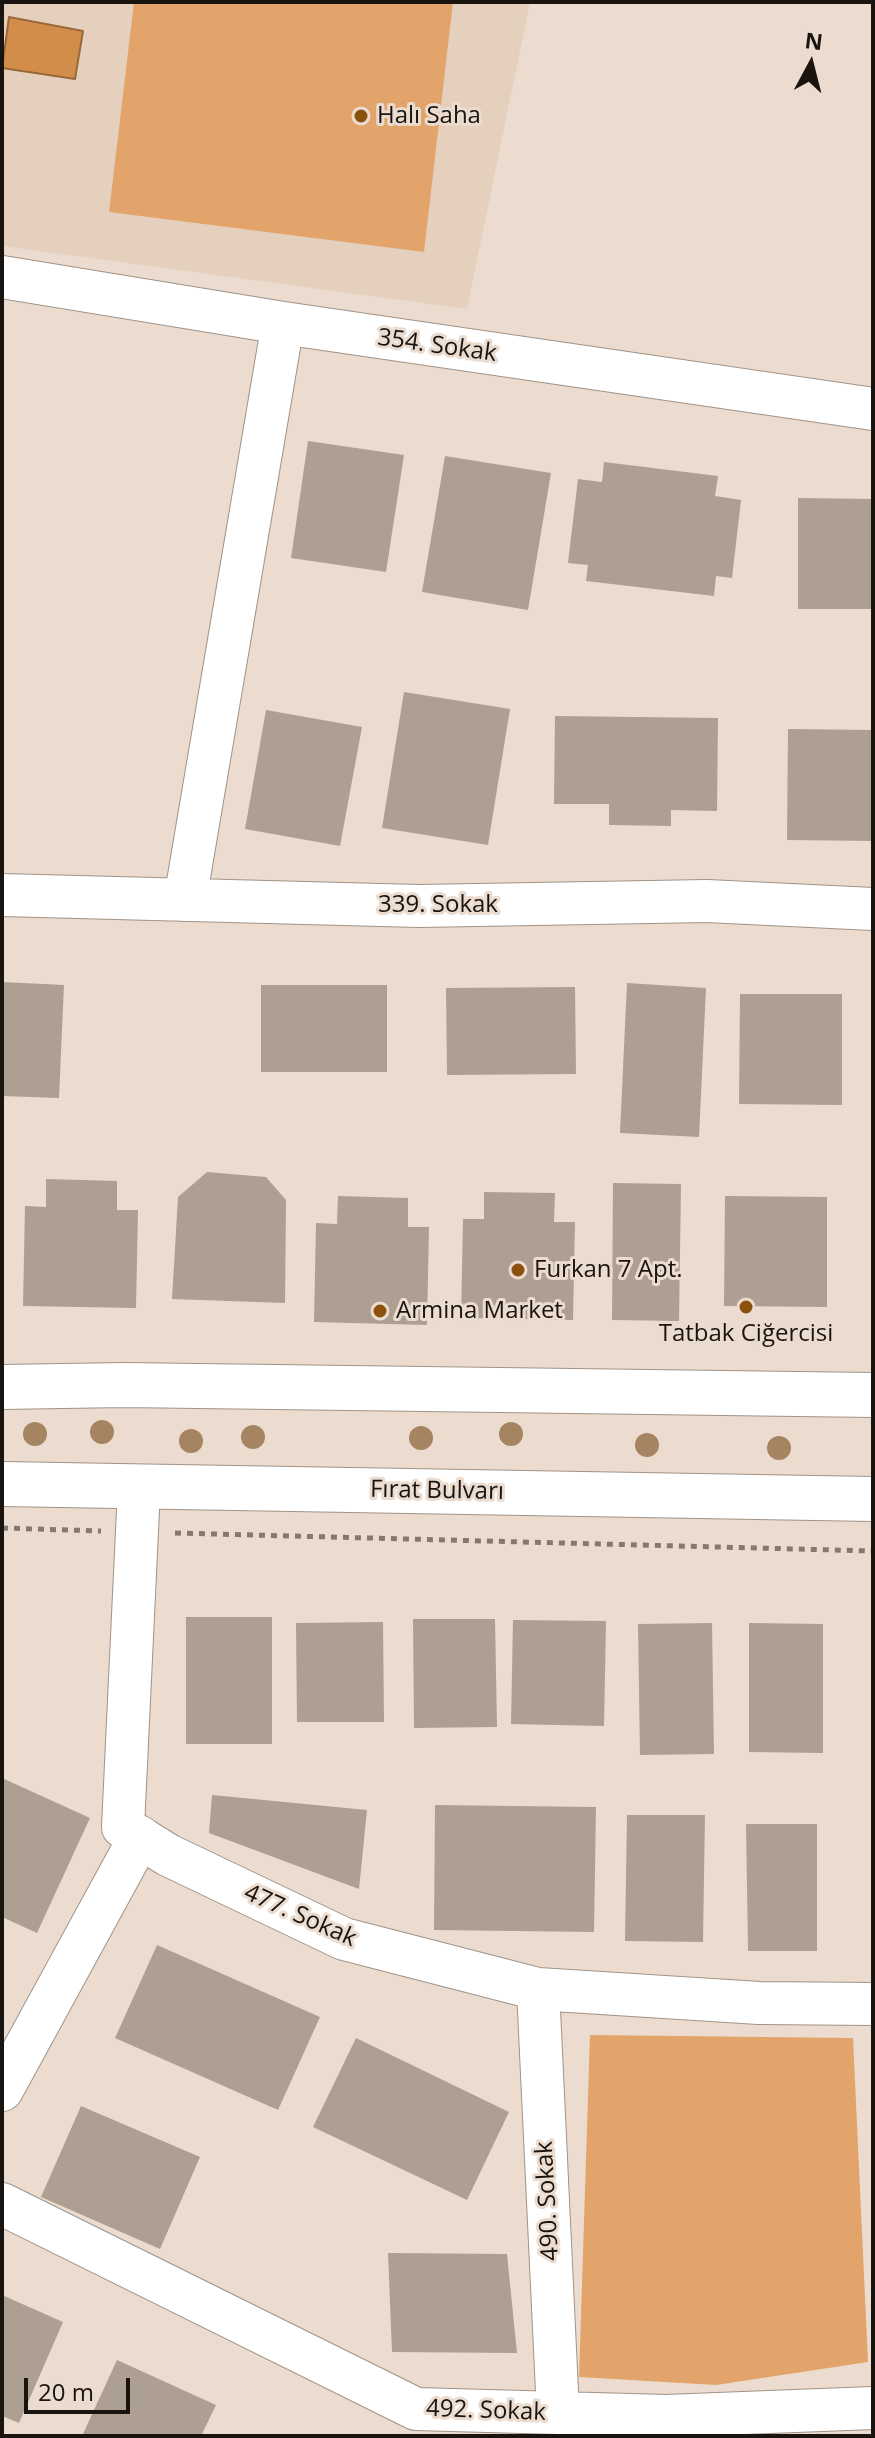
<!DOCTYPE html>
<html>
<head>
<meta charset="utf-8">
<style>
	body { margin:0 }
	#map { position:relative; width:875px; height:2438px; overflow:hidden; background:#ebdccf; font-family:"Open Sans",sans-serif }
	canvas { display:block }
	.frame { position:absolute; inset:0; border:4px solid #19140f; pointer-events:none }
	.north { position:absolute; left:771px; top:24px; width:80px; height:80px; -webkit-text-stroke:6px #ebdccf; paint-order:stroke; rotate:7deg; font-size:22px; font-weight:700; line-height:32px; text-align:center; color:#19140f }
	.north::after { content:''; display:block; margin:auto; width:28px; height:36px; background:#19140f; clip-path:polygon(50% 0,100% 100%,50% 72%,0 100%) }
	.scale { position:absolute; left:24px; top:2378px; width:106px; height:36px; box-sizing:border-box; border:4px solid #19140f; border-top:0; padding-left:10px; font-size:24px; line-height:28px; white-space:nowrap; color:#19140f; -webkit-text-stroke:6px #ebdccf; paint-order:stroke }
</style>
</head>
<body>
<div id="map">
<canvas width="875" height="2438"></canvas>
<div class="frame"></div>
<div class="north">N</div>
<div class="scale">20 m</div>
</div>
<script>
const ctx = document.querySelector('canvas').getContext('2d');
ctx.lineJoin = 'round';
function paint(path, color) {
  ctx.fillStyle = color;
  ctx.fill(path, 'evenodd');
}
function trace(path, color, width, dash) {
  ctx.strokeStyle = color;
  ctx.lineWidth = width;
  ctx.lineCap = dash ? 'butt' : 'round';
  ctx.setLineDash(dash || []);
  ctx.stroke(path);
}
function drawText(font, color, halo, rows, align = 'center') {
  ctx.font = font + ' "Open Sans",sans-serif';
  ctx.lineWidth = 6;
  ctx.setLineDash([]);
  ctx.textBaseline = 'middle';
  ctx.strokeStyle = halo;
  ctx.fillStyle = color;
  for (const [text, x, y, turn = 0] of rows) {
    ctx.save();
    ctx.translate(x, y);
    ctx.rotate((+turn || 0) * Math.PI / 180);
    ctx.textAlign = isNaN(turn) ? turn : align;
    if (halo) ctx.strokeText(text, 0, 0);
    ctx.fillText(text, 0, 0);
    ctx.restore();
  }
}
paint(new Path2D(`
	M2,2H530L467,309L2,246Z`), '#e5d0be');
paint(new Path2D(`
	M134,2H453L424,252L109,212Z
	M590,2035L853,2038L868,2362L716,2385L579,2377Z`), '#e2a46b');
const water = new Path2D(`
	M9,17L83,31L75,79L2,68Z`);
paint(water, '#d28d4a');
trace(water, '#9a6938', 2);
paint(new Path2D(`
	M308,441L404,455L386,572L291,558Z
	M445,456L551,473L528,610L422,592Z
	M604,462L718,476L715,496L741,500L732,578L716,576L714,596L586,581L588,565L568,563L578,479L602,482Z
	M798,498L873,499V609H798Z
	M404,692L510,709L488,845L382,828Z
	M266,710L362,727L340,846L245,829Z
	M555,716L718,718L717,811L671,810V826L609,825V804H554Z
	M788,729L873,730V841L787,840Z
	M2,982L64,985L59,1098L2,1096Z
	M627,983L706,988L699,1137L620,1133Z
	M261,985H387V1072H261Z
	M575,987L576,1074L447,1075L446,988Z
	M740,994H842V1105L739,1104Z
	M207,1172L266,1177L286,1200L285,1303L172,1299L178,1197Z
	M46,1179L117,1181V1210H138L136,1308L23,1306L25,1206L46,1207Z
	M613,1183L681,1184L679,1321L612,1320Z
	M484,1192L555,1193L554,1222H575L573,1320L461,1318L463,1219H484Z
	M338,1196L408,1198V1227H429L427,1325L314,1322L316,1223L337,1224Z
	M725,1196L827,1197V1307L724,1306Z
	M186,1617H272V1744H186Z
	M413,1619H495L497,1727L414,1728Z
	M513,1620L606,1621L604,1726L511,1724Z
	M383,1622L384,1722H297L296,1623Z
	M712,1623L714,1754L640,1755L638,1624Z
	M749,1623L823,1624V1753L749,1752Z
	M2,1778L90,1818L37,1933L2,1917Z
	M212,1795L367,1810L359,1889L209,1833Z
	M435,1805L596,1807L594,1932L434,1930Z
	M627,1815H705L703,1942L625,1941Z
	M746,1824H817V1951H748Z
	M157,1945L320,2017L278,2110L115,2038Z
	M356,2038L509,2112L467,2200L313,2127Z
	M81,2106L200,2157L160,2249L41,2197Z
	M388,2253L507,2254L517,2353L392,2352Z
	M2,2295L63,2322L19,2423L2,2416Z
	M117,2360L216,2405L201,2436H82Z`), '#ad9f92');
const minor = new Path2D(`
	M2,277L283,323L873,409
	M2,895L419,906L707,901L873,909
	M185,900L283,323
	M139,1489L123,1827L168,1855L344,1939L538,1989L759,2003L873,2004
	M538,1989L558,2413
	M2,2090L140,1837
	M2,2204L416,2409L666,2416L873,2408`);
const primary = new Path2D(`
	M2,1387L124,1385L873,1395
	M2,1484L873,1499`);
trace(minor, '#a19387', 44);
trace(primary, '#a19387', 46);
trace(new Path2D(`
	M2,1528L101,1531
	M175,1533L873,1551`), '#837970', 5, [6, 6]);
trace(minor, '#fff', 42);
trace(primary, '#fff', 44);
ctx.fillStyle = '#a58561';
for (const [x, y] of [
	[102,1432],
	[35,1434],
	[511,1434],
	[253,1437],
	[421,1438],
	[191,1441],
	[647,1445],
	[779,1448]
]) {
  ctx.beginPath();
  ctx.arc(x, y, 12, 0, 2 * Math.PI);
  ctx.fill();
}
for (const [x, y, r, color] of [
	[361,116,8,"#8c520d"],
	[518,1270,8,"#8c520d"],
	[746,1307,8,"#8c520d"],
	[380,1311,8,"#8c520d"]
]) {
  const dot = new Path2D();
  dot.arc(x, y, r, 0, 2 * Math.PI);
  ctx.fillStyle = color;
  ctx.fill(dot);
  trace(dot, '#ebdccf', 3);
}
drawText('24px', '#19140f', '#ebdccf', [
	["Halı Saha",377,116],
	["Furkan 7 Apt.",534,1270],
	["Armina Market",396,1311],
	["Tatbak Ciğercisi",746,1334,"center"]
], 'left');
drawText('24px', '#19140f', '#ebdccf', [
	["354. Sokak",437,346,8],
	["339. Sokak",438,905],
	["Fırat Bulvarı",437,1491,1],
	["477. Sokak",300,1916,24],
	["490. Sokak",548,2201,-93],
	["492. Sokak",486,2411,2]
]);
</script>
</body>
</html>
